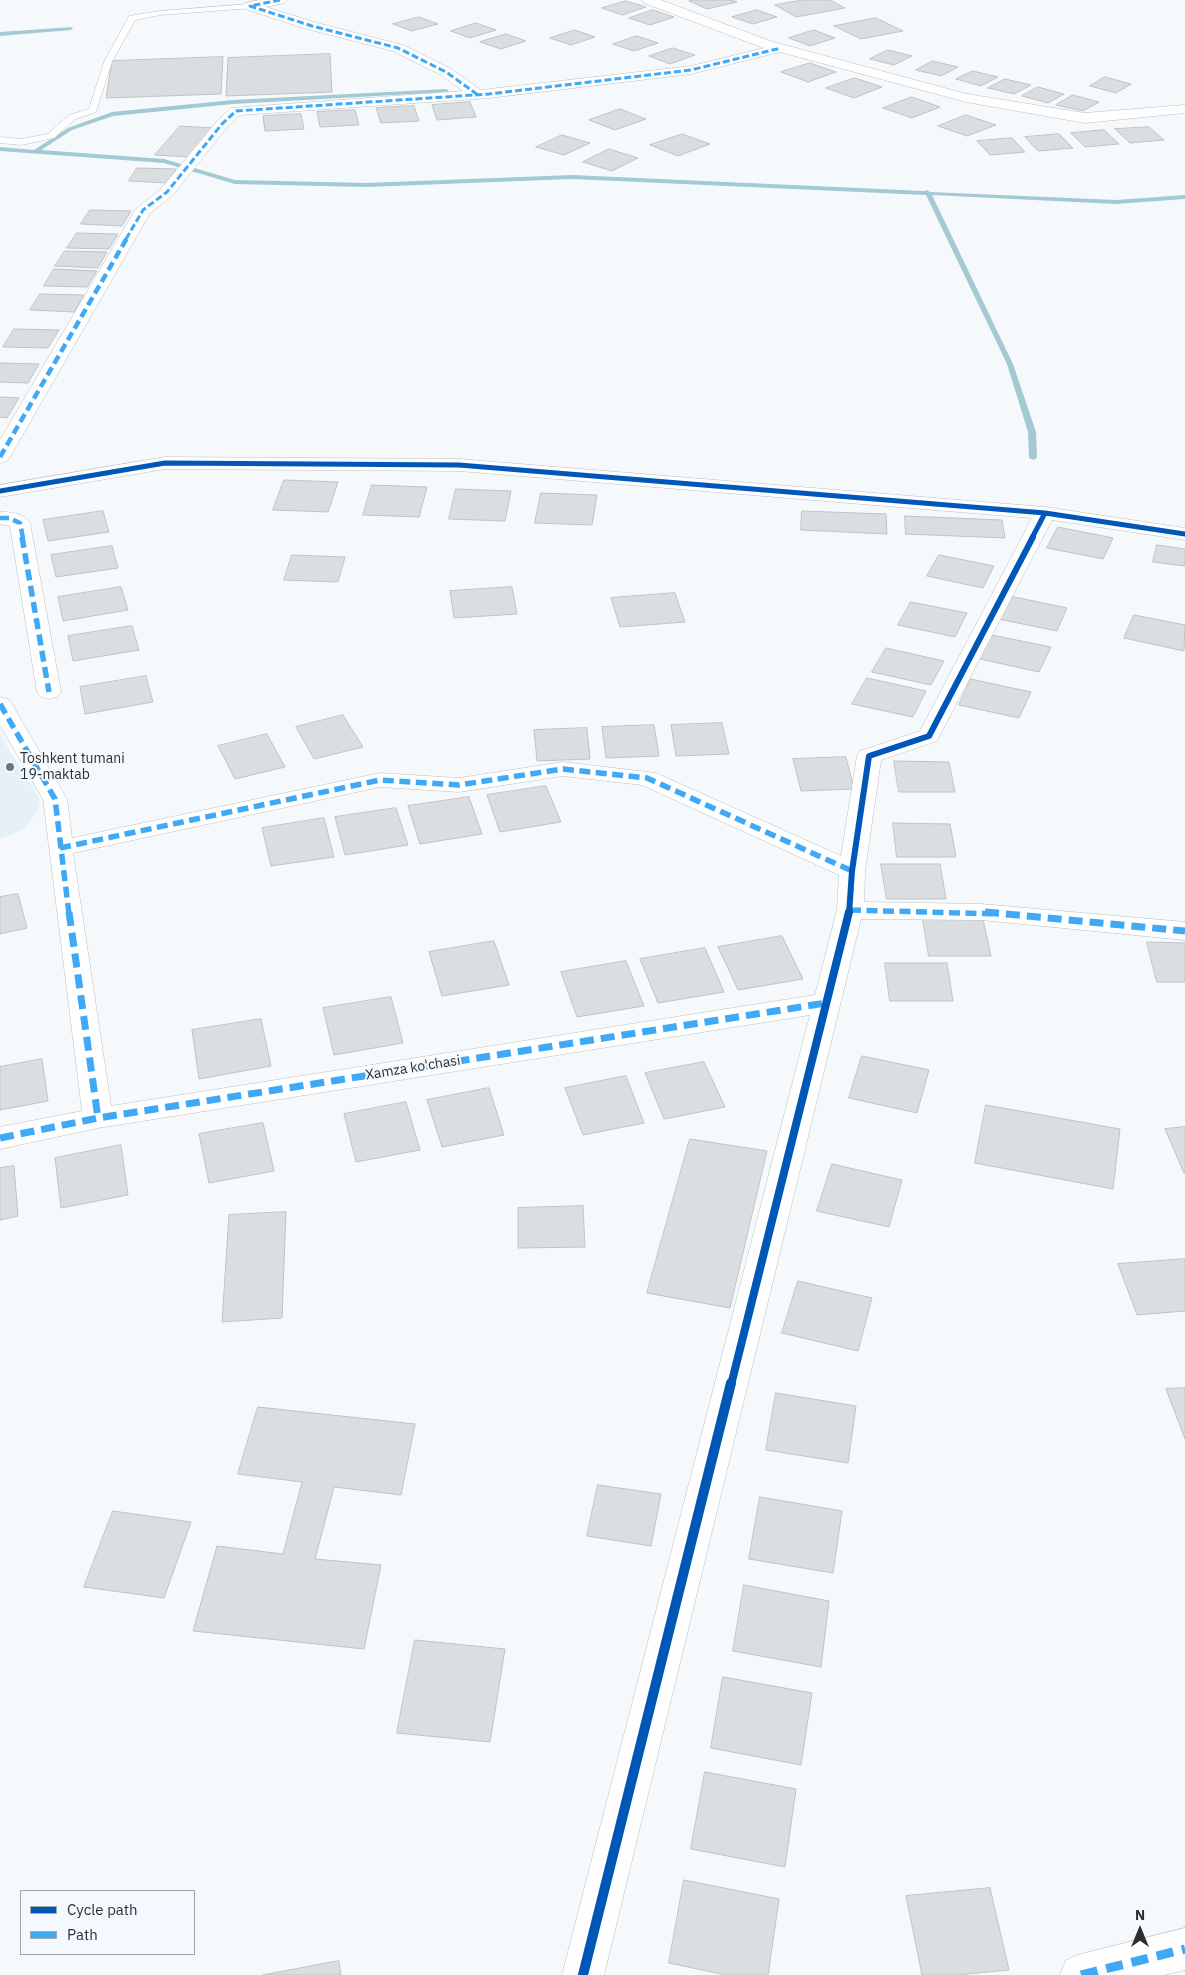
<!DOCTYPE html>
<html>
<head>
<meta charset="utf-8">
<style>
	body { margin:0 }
	#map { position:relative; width:1185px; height:1975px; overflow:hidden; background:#f6f9fb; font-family:"IBM Plex Sans",sans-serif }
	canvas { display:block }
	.legend { position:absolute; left:20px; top:1890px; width:175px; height:65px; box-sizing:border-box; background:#f3f9fe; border:1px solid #a3a8ac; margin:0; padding:6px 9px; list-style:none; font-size:15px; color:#2b2f32 }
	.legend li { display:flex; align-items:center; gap:10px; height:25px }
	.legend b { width:25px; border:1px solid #a3a8ac }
	.north { position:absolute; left:1115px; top:1905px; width:50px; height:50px; -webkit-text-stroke:4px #f3f9fe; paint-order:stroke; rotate:0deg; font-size:14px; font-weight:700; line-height:20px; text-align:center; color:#2b2f32 }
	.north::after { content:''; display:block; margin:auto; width:18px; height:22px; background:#2b2f32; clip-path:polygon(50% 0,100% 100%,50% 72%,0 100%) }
</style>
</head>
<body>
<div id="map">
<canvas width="1185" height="1975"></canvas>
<ul class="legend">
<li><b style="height:6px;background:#0057b8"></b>Cycle path</li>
<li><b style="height:6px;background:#3fa9f5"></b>Path</li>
</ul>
<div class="north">N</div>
</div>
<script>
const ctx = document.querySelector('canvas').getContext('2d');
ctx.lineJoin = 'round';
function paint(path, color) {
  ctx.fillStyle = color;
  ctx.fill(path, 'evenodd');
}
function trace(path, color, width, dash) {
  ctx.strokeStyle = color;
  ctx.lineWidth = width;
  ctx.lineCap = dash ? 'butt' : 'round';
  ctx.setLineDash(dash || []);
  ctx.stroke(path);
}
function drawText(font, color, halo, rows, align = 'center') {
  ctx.font = font + ' "IBM Plex Sans",sans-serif';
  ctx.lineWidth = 4;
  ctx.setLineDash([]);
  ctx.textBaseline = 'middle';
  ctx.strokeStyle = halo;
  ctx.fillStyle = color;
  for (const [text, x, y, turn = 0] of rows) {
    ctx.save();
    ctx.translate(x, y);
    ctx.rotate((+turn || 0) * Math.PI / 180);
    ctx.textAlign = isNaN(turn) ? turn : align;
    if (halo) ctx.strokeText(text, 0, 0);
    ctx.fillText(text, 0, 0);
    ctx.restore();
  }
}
paint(new Path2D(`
	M0,735L40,799L37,812L23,830L0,839Z`), '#e5f0f8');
paint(new Path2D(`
	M73,27L71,30L0,36V32Z
	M446,89L448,90V92L233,104L113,116L72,130L41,150L164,159L235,180L367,183L572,175L924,191L927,190L930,192L1116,200L1185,195V199L1116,204L932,195L1013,364L1036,432L1037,458L1033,460L1029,458L1028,432L1007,364L926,195L572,179L367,187L235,184L164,163L0,151V147L34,150L68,128L112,112L233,100Z`), '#a3c9d2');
const building = new Path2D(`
	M695,0H731L737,2L707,9L689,1Z
	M803,0H830L845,8L796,17L775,5Z
	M626,1L646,7L622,15L602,8Z
	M653,10L674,17L650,25L629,18Z
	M757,10L777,17L753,24L732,17Z
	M419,17L438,24L412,31L393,24Z
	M876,18L903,31L861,39L834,26Z
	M476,23L496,30L470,38L451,31Z
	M575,30L595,37L571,45L550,38Z
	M814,30L835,38L810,46L789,38Z
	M506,34L526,41L501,49L480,42Z
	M637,36L658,43L634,51L613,44Z
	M673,48L695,55L670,64L649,56Z
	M888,50L912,56L894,65L870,59Z
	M330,54L332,92L226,96L228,58Z
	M223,57L221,94L106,98L112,61Z
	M933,61L958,67L941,76L916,70Z
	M810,63L836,72L808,82L781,72Z
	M973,71L998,77L981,86L956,79Z
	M1105,77L1131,84L1116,93L1090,86Z
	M855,78L882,87L854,98L826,88Z
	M1005,79L1031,85L1014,94L988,88Z
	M1038,87L1064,94L1048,103L1022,96Z
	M1073,95L1099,102L1083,111L1056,105Z
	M912,97L940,107L912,118L883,108Z
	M470,102L476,117L437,120L432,105Z
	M414,106L419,121L381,123L376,108Z
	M620,109L646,119L615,130L589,120Z
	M355,110L359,125L320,127L317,112Z
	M301,114L304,129L265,131L263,116Z
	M966,115L996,125L967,136L938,126Z
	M180,126L214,128L190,157L155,155Z
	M1149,127L1164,140L1130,143L1115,129Z
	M1104,130L1119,144L1085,147L1071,133Z
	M682,134L710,144L678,156L650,145Z
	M1059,134L1073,148L1038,151L1025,137Z
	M562,135L590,143L564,155L536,147Z
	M1012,138L1025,152L990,155L977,141Z
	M609,149L638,158L612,171L583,162Z
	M137,168L176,169L168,183L129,181Z
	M90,210L131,211L122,226L81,224Z
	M77,233L118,234L109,249L67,248Z
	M65,251L107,252L98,268L55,266Z
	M54,269L97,271L87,287L44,286Z
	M40,294L84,295L74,312L30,310Z
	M14,329L59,330L48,348L3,347Z
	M0,363L39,364L28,383L0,382Z
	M0,397L19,398L7,418L0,417Z
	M284,480L338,482L328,512L273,510Z
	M372,485L427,487L419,517L363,515Z
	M456,489L511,491L505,521L449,519Z
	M541,493L597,495L592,525L535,523Z
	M103,511L109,532L48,541L43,520Z
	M802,511L886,514L887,534L801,530Z
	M905,516L1002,520L1005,538L906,534Z
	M1058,527L1113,538L1103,559L1047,548Z
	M1157,545L1185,549V566L1153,562Z
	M112,546L118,568L56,577L51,555Z
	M292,555L345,557L338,582L284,580Z
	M939,555L994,566L983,588L927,576Z
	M121,587L128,610L63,621L58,597Z
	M512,587L517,614L454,618L450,591Z
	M675,593L685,622L620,627L611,598Z
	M1010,596L1067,608L1057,631L998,619Z
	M911,602L967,613L955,637L898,625Z
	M1134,615L1185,625L1184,651L1124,638Z
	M132,626L139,650L73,661L68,636Z
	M992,635L1051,647L1039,672L980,659Z
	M886,648L944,661L931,685L872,672Z
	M146,676L153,702L85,714L80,687Z
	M867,678L926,691L913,717L852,704Z
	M971,679L1031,692L1019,718L959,705Z
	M343,715L363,747L314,759L296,727Z
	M722,723L729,754L676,756L671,725Z
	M654,725L659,756L606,758L602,727Z
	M587,728L590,759L537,761L534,730Z
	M267,734L285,767L235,779L218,746Z
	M846,757L854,789L801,791L793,759Z
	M894,761L949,762L955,792H899Z
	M546,786L561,822L500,832L487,795Z
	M469,797L482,834L420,844L408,806Z
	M396,808L408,845L345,855L335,817Z
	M324,818L334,857L271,866L262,828Z
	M893,823L950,824L956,857H897Z
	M881,864H940L946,899H887Z
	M18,894L27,928L0,934V897Z
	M923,919H983L991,956H929Z
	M782,936L803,979L738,990L718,947Z
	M494,941L509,985L442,996L429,952Z
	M1147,942L1185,943V982H1157Z
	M705,948L724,992L658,1003L640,959Z
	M626,961L644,1006L577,1017L561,972Z
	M885,963H947L953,1001H890Z
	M391,997L403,1043L334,1055L323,1008Z
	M261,1019L271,1066L199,1079L192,1030Z
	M862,1056L929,1070L917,1113L849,1098Z
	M42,1059L48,1101L0,1110V1067Z
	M704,1062L725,1107L664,1119L645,1073Z
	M626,1076L644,1123L583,1135L565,1088Z
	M489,1088L504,1135L442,1147L427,1100Z
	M406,1102L420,1150L356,1162L344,1114Z
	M986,1105L1120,1129L1113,1189L975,1163Z
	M263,1123L274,1171L209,1183L199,1134Z
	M1185,1127V1173H1184L1165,1129Z
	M690,1139L767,1151L730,1308L647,1293Z
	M121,1145L128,1195L61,1208L55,1158Z
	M832,1164L902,1180L889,1227L817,1211Z
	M14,1166L18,1216L0,1220V1168Z
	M583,1206L585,1247L518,1248V1208Z
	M286,1212L282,1318L222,1322L229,1215Z
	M1185,1259V1311L1137,1315L1118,1264Z
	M798,1281L872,1298L858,1351L782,1333Z
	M1185,1388V1439L1166,1389Z
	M776,1393L856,1406L848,1463L766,1450Z
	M258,1407L415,1424L401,1495L334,1487L315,1559L381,1565L364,1649L193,1631L217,1546L283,1554L302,1482L238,1474Z
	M598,1485L661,1494L651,1546L587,1536Z
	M760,1497L842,1511L833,1573L749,1559Z
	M113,1511L191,1522L164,1598L84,1587Z
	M744,1585L829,1601L821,1667L733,1651Z
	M415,1640L505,1649L490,1742L397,1733Z
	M723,1677L812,1693L801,1765L711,1748Z
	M705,1772L796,1789L785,1867L691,1849Z
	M684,1880L779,1899L768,1975H726L669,1963Z
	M990,1888L1009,1970L957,1975H922L906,1896Z
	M339,1961L341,1975H263Z`);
paint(building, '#dbdee1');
trace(building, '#c0c3c5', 1);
const service = new Path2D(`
	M250,4L254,6L253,8L160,15L135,20L112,62L96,112L75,119L54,138L21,145L0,143V137L21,139L48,134L69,115L89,109L104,62L129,16L160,11Z`);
const minor = new Path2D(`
	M260,0H287L285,3L266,7L317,23L403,45L451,69L481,90L691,66L764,48L644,3L642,0H661L770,41L967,94L1085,113L1185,105V113L1085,123L966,102L780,52L691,74L489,98L240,115L227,127L173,195L150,213L10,457L7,461L0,463V440L135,210L161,189L217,121L231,108L463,91L441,75L393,51L307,29L245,9L243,6L245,3Z
	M165,457L459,459L1045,507L1185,528V540L1052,520L937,741L881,760L865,871L864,902L981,904L1185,922V940L981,920L861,919L604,1975H562L810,1015L98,1128L0,1149V1127L82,1111L43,799L0,725V697L8,699L12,704L67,799L72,838L380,773L459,778L563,762L656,773L841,856L857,756L860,751L920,731L1032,518L459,471L165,469L0,497V485ZM563,776L642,785L839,875L837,910L815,995L111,1106L73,853L380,787L459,792Z
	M0,512C11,512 24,513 30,523L61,692L57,697L49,699L41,697L37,692L10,526L0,524Z
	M1185,1928V1970L1164,1975H1060L1066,1960L1081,1954Z`);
trace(service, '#bbbec0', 1);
trace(minor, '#bbbec0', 1);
paint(service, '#fefefe');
paint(minor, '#fefefe');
trace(new Path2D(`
	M280,0L250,6L312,26L398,48L446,72L478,95
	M126,239L143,210L167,192L222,124L236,111L489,94L691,70L781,48`), '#3fa9f5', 3, [7, 3]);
trace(new Path2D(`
	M0,457L127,238
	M0,518H9L20,523L23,538`), '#3fa9f5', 4.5, [9, 4.5]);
trace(new Path2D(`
	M22,537L49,692
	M0,704L55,799L69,914
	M60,848L380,780L459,785L563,769L647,778L852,871
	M850,910L999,914`), '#3fa9f5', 5.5, [11, 5.5]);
trace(new Path2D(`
	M69,912L98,1118
	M985,912L1185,931
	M0,1138L98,1118L826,1003`), '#3fa9f5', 7, [14, 7]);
trace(new Path2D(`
	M1081,1975L1185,1949`), '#3fa9f5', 9, [17, 9]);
trace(new Path2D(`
	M0,491L165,463L459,465L1045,513L1185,534
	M1032,538L1045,513`), '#0057b8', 5);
trace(new Path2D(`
	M849,914L852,871L869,756L929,736L1033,537`), '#0057b8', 6);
trace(new Path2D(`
	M731,1385L849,912`), '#0057b8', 8);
trace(new Path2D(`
	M583,1975L731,1383`), '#0057b8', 10);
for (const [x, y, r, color] of [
	[10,767,5,"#727678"]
]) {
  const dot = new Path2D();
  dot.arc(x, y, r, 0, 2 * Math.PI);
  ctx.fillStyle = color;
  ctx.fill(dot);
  trace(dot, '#f3f9fe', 2);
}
drawText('14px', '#2b2f32', '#f3f9fe', [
	["Toshkent tumani",20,759],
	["19-maktab",20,775]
], 'left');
drawText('14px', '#2b2f32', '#f3f9fe', [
	["Xamza ko'chasi",413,1068,-9]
]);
</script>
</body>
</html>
